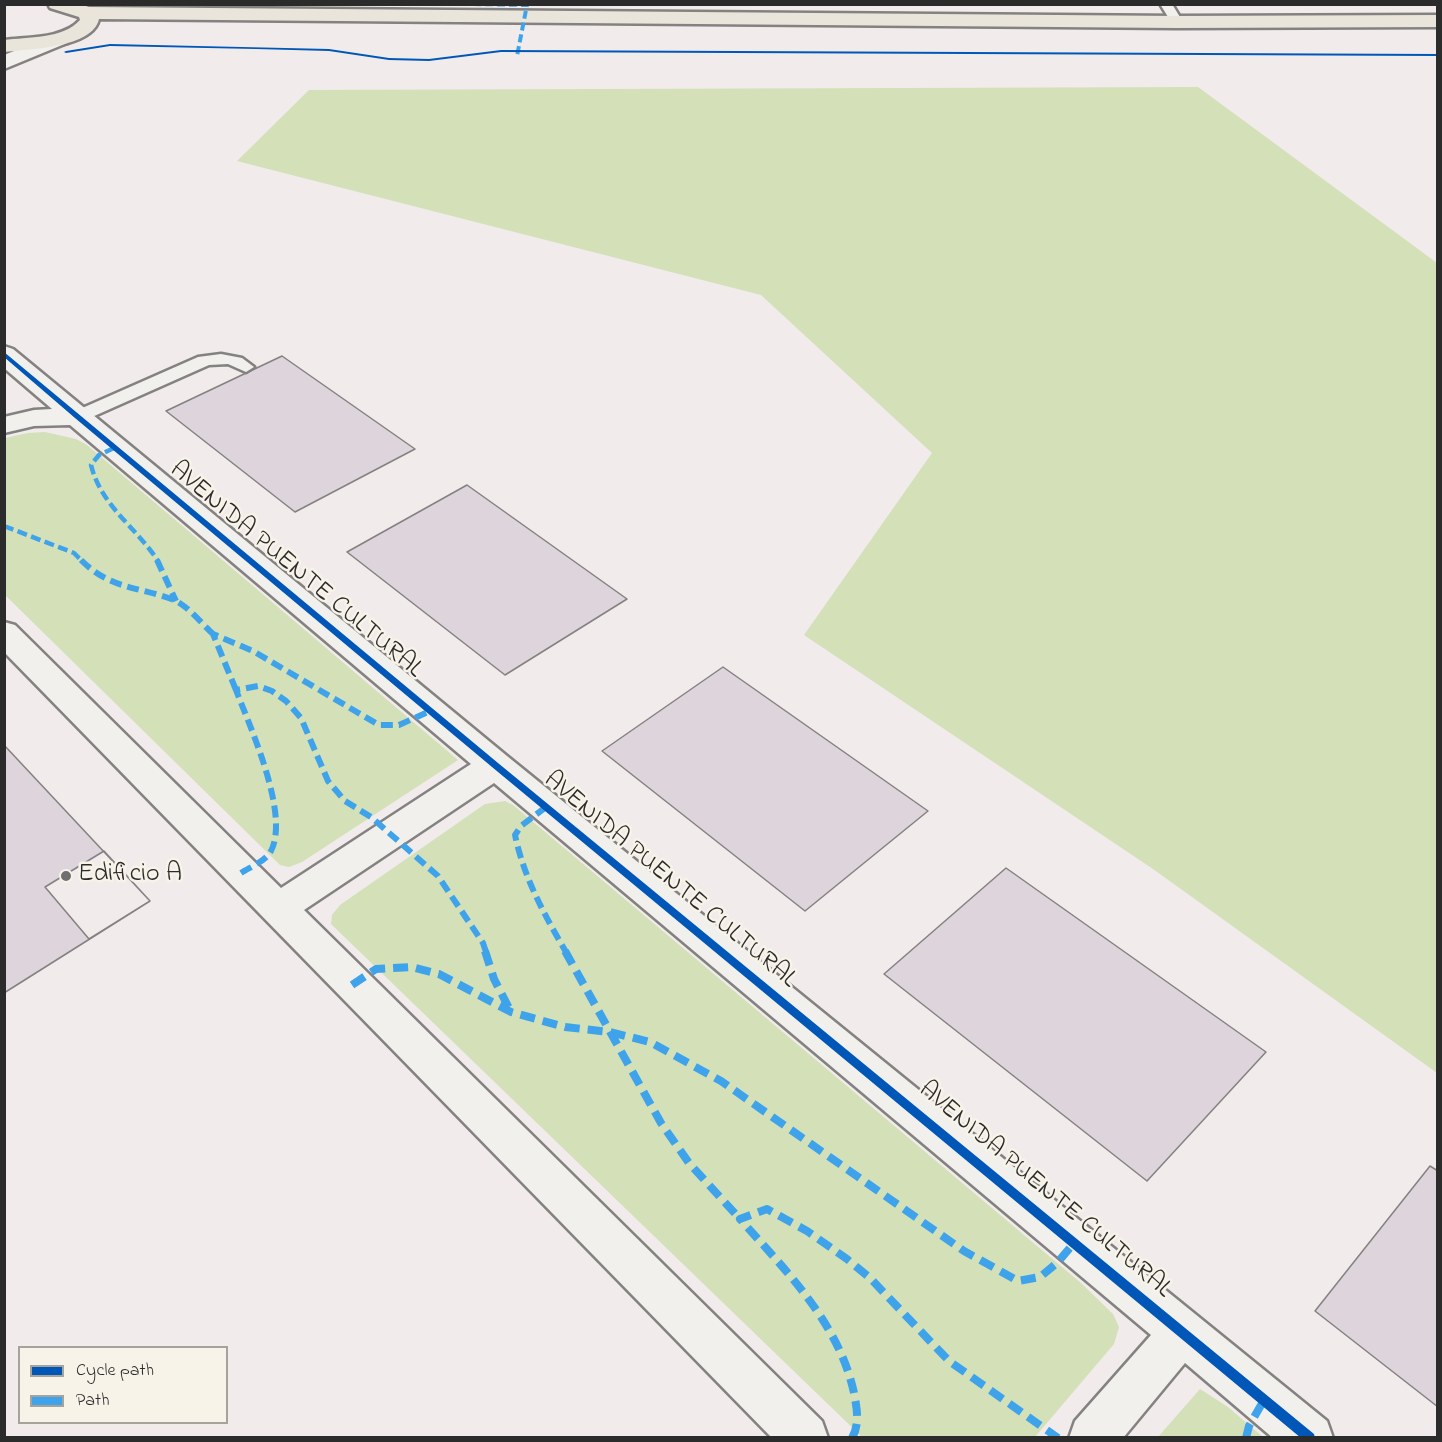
<!DOCTYPE html>
<html>
<head>
<meta charset="utf-8">
<style>
	body { margin:0 }
	#map { position:relative; width:1442px; height:1442px; overflow:hidden; background:#f1ebeb; font-family:"Indie Flower",sans-serif }
	canvas { display:block }
	.frame { position:absolute; inset:0; border:6px solid #2b2b2b; pointer-events:none }
	.legend { position:absolute; left:18px; top:1346px; width:210px; height:78px; box-sizing:border-box; background:#f7f3e8; border:2px solid #a5a39c; margin:0; padding:8px 10px; list-style:none; font-size:18px; color:#2b2b2b }
	.legend li { display:flex; align-items:center; gap:12px; height:30px }
	.legend b { width:30px; border:2px solid #a5a39c }
</style>
</head>
<body>
<div id="map">
<canvas width="1442" height="1442"></canvas>
<div class="frame"></div>
<ul class="legend">
<li><b style="height:8px;background:#0057b8"></b>Cycle path</li>
<li><b style="height:8px;background:#3ea3eb"></b>Path</li>
</ul>
</div>
<script>
const ctx = document.querySelector('canvas').getContext('2d');
ctx.lineJoin = 'round';
function paint(path, color) {
  ctx.fillStyle = color;
  ctx.fill(path, 'evenodd');
}
function trace(path, color, width, dash) {
  ctx.strokeStyle = color;
  ctx.lineWidth = width;
  ctx.lineCap = dash ? 'butt' : 'round';
  ctx.setLineDash(dash || []);
  ctx.stroke(path);
}
function drawText(font, color, halo, rows, align = 'center') {
  ctx.font = font + ' "Indie Flower",sans-serif';
  ctx.lineWidth = 5;
  ctx.setLineDash([]);
  ctx.textBaseline = 'middle';
  ctx.strokeStyle = halo;
  ctx.fillStyle = color;
  for (const [text, x, y, turn = 0] of rows) {
    ctx.save();
    ctx.translate(x, y);
    ctx.rotate((+turn || 0) * Math.PI / 180);
    ctx.textAlign = isNaN(turn) ? turn : align;
    if (halo) ctx.strokeText(text, 0, 0);
    ctx.fillText(text, 0, 0);
    ctx.restore();
  }
}
paint(new Path2D(`
	M1198,87L1437,263V1073L1153,869L804,635L932,453L761,295L237,161L309,90Z
	M45,432L76,439L87,445L458,760L302,862L289,867L280,865L5,595V438L28,433Z
	M505,801L513,805L1081,1283L1113,1314L1119,1327L1114,1344L1035,1437H862L331,924L332,915L340,905L485,804Z
	M1200,1389L1228,1407L1263,1437H1158Z`), '#d3e0b8');
const building = new Path2D(`
	M282,356L415,449L295,512L166,411Z
	M467,485L627,599L505,675L347,552Z
	M723,667L928,811L805,911L602,751Z
	M4,745L150,901L4,993Z
	M104,851L150,901L89,939L45,887Z
	M1006,868L1266,1052L1147,1181L884,974Z
	M1430,1166L1438,1171V1407L1315,1311Z`);
paint(building, '#ded4dc');
trace(building, '#848181', 1.5);
const lane = new Path2D(`
	M1160,4H1172L1183,22L1181,25H1173Z
	M221,354L242,358L254,367L246,372L228,364L209,365L83,421H71L68,417L71,413L198,357Z`);
const street = new Path2D(`
	M60,33L67,35L70,39L67,43L4,69V55Z
	M4,346L13,349L507,756L1327,1421L1333,1438H1273L1185,1363L1123,1438H1069L1075,1421L1151,1335L494,783L304,910L822,1421L828,1438H772L4,652V622L15,625L281,888L471,764L70,425L34,426L4,433V417L34,410L52,409L4,368Z`);
const primary = new Path2D(`
	M48,4H79L89,7L1177,16L1438,15V27L1177,28L99,19C93,48 29,49 4,52V40C28,37 63,39 80,20L79,17L50,8Z`);
trace(lane, '#848181', 5);
trace(street, '#848181', 5);
trace(primary, '#848181', 5);
paint(lane, '#f2f0ed');
paint(street, '#f2f0ed');
paint(primary, '#eae5db');
trace(new Path2D(`
	M473,4L527,5L517,56`), '#3ea3eb', 4, [8, 4]);
trace(new Path2D(`
	M114,448L99,455L91,465C101,506 136,527 158,561
	M4,526L74,553L82,561`), '#3ea3eb', 4.5, [10, 4.5]);
trace(new Path2D(`
	M81,560C111,590 138,586 174,600C188,606 202,624 213,634
	M157,560L176,601
	M236,690L213,634L253,651L379,725H399L430,711
	M546,807L521,826L515,835C524,878 544,914 566,952
	M241,873C250,867 266,861 271,851C290,814 250,727 236,690L258,686L272,691L286,701L301,718L328,781L345,801L371,817L438,876L483,943L486,952`), '#3ea3eb', 6, [12, 6]);
trace(new Path2D(`
	M485,951L494,979L511,1012
	M565,951L661,1123L689,1163L740,1219
	M352,985L376,969L411,967L439,974L511,1012L565,1027L610,1032L650,1042L721,1081L964,1251L1018,1281L1040,1277L1057,1263L1074,1243
	M852,1438C860,1424 857,1409 854,1393C839,1323 786,1271 740,1219L767,1209L807,1231L847,1259L870,1278L949,1361L1058,1438
	M1246,1438L1249,1426L1264,1400`), '#3ea3eb', 8, [15, 8]);
paint(new Path2D(`
	M110,44L329,49L389,58L429,59L501,50L1438,54V56L501,52L429,61L389,60L329,51L256,49L110,46L66,53L64,52L66,51Z
	M4,352L498,763L1314,1434L1315,1438H1301L492,767L75,418L4,357Z`), '#0057b8');
for (const [x, y, r, color] of [
	[66,876,6,"#706e6e"]
]) {
  const dot = new Path2D();
  dot.arc(x, y, r, 0, 2 * Math.PI);
  ctx.fillStyle = color;
  ctx.fill(dot);
  trace(dot, '#f7f3e8', 2);
}
drawText('26px', '#2b2b2b', '#f7f3e8', [
	["AVENIDA PUENTE CULTURAL",295,571,40],
	["AVENIDA PUENTE CULTURAL",669,881,40],
	["AVENIDA PUENTE CULTURAL",1044,1191,40]
]);
drawText('26px', '#2b2b2b', '#f7f3e8', [
	["Edificio A",78,876]
], 'left');
</script>
</body>
</html>
